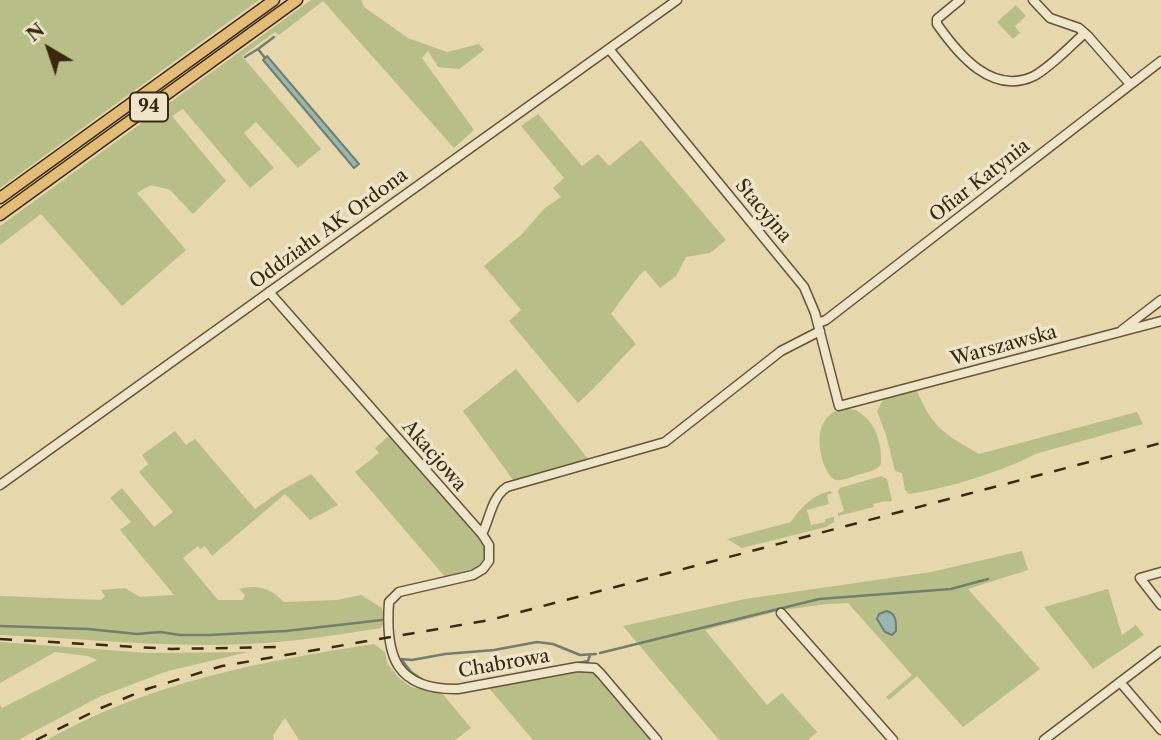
<!DOCTYPE html>
<html>
<head>
<meta charset="utf-8">
<style>
	body { margin:0 }
	#map { position:relative; width:1161px; height:740px; overflow:hidden; background:#e6d7ad; font-family:"Libre Caslon Text",serif }
	canvas { display:block }
	.north { position:absolute; left:14px; top:14px; width:70px; height:70px; -webkit-text-stroke:5px #efe5ca; paint-order:stroke; rotate:321deg; font-size:19px; font-weight:700; line-height:28px; text-align:center; color:#3b280e }
	.north::after { content:''; display:block; margin:auto; width:24px; height:32px; background:#3b280e; clip-path:polygon(50% 0,100% 100%,50% 72%,0 100%) }
</style>
</head>
<body>
<div id="map">
<canvas width="1161" height="740"></canvas>
<div class="north">N</div>
</div>
<script>
const ctx = document.querySelector('canvas').getContext('2d');
ctx.lineJoin = 'round';
function paint(path, color) {
  ctx.fillStyle = color;
  ctx.fill(path, 'evenodd');
}
function trace(path, color, width, dash) {
  ctx.strokeStyle = color;
  ctx.lineWidth = width;
  ctx.lineCap = dash ? 'butt' : 'round';
  ctx.setLineDash(dash || []);
  ctx.stroke(path);
}
function drawText(font, color, halo, rows, align = 'center') {
  ctx.font = font + ' "Libre Caslon Text",serif';
  ctx.lineWidth = 7;
  ctx.setLineDash([]);
  ctx.textBaseline = 'middle';
  ctx.strokeStyle = halo;
  ctx.fillStyle = color;
  for (const [text, x, y, turn = 0] of rows) {
    ctx.save();
    ctx.translate(x, y);
    ctx.rotate((+turn || 0) * Math.PI / 180);
    ctx.textAlign = isNaN(turn) ? turn : align;
    if (halo) ctx.strokeText(text, 0, 0);
    ctx.fillText(text, 0, 0);
    ctx.restore();
  }
}
paint(new Path2D(`
	M0,0H259L0,188Z
	M311,0H361L364,7L408,38L447,52L479,44L484,50L459,69L438,67L428,51L422,58L474,130L454,148L323,1L279,35L275,32L242,56L321,149L298,168L256,122L244,133L274,168L250,188L183,109L172,116L226,181L193,214L170,190L151,185L137,193L186,250L122,306L41,214L0,245V226Z
	M1016,5L1026,16L1015,26L1020,33L1013,39L997,22Z
	M538,114L582,166L598,154L609,166L641,140L726,240L710,253L686,257L676,276L660,288L645,270C638,275 619,304 611,314L636,344C615,364 600,384 578,403L509,321L521,310L484,266L522,234L545,208L561,197L553,188L564,178L521,126Z
	M516,369L593,465L518,487L463,411Z
	M917,391C933,429 945,434 979,454L1137,412L1143,424L1035,454C1005,471 944,489 909,494L905,490L902,473L895,471L886,435L877,411L884,398Z
	M847,408C872,412 883,440 881,464C875,472 866,472 857,475C851,477 842,481 836,480C822,476 803,413 847,408Z
	M175,431L186,445L195,439L255,509L282,490L311,474L338,505L310,520L285,494L212,556L205,546L200,549L198,546L183,558L218,600H243L245,595L239,589C257,584 271,588 284,602L337,600L361,595L382,608L385,621L381,628C337,635 292,642 247,644C165,648 82,638 0,635V596L101,600L105,596L101,590L125,588L140,597L174,595L120,530L131,522L110,498L122,488L154,527L173,512L139,472L148,464L142,455Z
	M391,434L479,534C497,566 471,570 446,578L355,472L379,453L375,448Z
	M881,476L887,479L892,500L890,502L886,501L873,504L874,507L834,517V522L826,527L742,548L727,539L791,522C799,509 814,494 830,491L833,493L827,495L829,504L807,510L811,525L825,522V519L838,516V513L844,511L838,491L840,488Z
	M1022,551L1028,570L968,589L1040,669L963,727L917,676L889,700L886,697L912,675L848,603L827,604L783,610L705,630L767,705L782,693L817,732L808,740H719L623,626L745,599L931,572Z
	M1108,589L1122,635L1136,625L1144,635L1093,669L1044,607Z
	M0,642L148,653L248,652L168,671L101,696L18,740H0V705L2,708L97,660L88,656L55,652L0,683Z
	M374,644L385,652L387,663L398,677L411,687L442,693L471,728L455,740H299L285,718L273,735L274,740H47C147,683 262,661 374,644Z
	M577,671H588L598,677L651,738L649,740H533L488,687Z`), '#b7be88');
const water = new Path2D(`
	M267,56L359,164L354,168L263,60Z
	M887,611C897,614 896,623 896,631L892,635L885,632L877,619L879,614Z`);
paint(water, '#97b8b1');
trace(water, '#727e70', 2);
trace(new Path2D(`
	M258,49L274,37
	M245,57L258,49L265,58
	M0,626L88,629L137,634L160,632L180,635H209L286,631L382,620
	M600,653L819,599L951,589L988,579
	M401,659L411,672L423,680
	M401,659L412,660L445,654L494,650L537,642L553,644L580,655L596,654
	M564,666L588,661L590,655`), '#727e70', 2.5);
const minor = new Path2D(`
	M960,0L937,19V24C958,54 992,96 1034,76C1052,66 1069,47 1085,33
	M1033,0L1050,18L1079,28L1088,36L1130,84
	M609,49L804,287L815,313L839,406L1161,321
	M269,292L482,534L489,545V561L483,569L473,575L399,592L389,602C385,657 396,690 458,689L577,667L595,668L601,674L657,740
	M818,323L826,320L1161,61
	M1122,330L1161,300
	M0,485L677,0
	M482,534C490,519 491,498 507,487L665,442L781,351L820,331
	M1161,572L1140,578L1161,605
	M781,613L893,740
	M1120,682L1161,730
	M1044,740L1161,651`);
const major = new Path2D(`
	M0,198L274,0
	M0,215L297,0`);
trace(minor, '#665436', 11);
trace(major, '#3b280e', 13);
trace(minor, '#efe5ca', 8);
trace(major, '#e3bc76', 10);
trace(new Path2D(`
	M0,639L171,649L281,647
	M36,740L101,708L147,689L222,666L490,620L1161,443`), '#3b280e', 2.5, [12, 12]);
for (const [x, y, w] of [
	[149,107,38]
]) {
  const box = new Path2D();
  box.roundRect(x - w / 2, y - 14.5, w, 29, 5);
  ctx.fillStyle = '#efe5ca';
  ctx.fill(box);
  trace(box, '#3b280e', 2);
}
drawText('bold 18px', '#3b280e', null, [
	["94",149,107]
]);
drawText('19px', '#3b280e', '#efe5ca', [
	["Ofiar Katynia",980,181,-38],
	["Stacyjna",763,211,50],
	["Oddziału AK Ordona",329,229,-36],
	["Warszawska",1004,346,-15],
	["Akacjowa",434,456,49],
	["Chabrowa",504,664,-10]
]);
</script>
</body>
</html>
